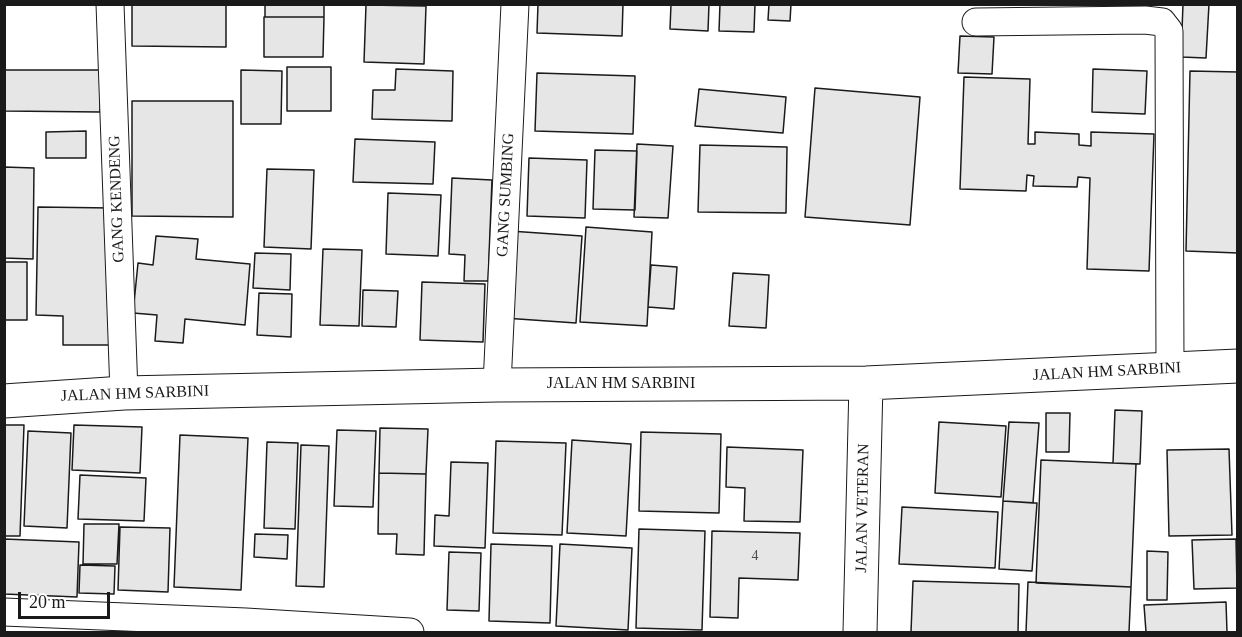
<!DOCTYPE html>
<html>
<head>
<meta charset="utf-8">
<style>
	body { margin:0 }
	#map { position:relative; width:1242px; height:637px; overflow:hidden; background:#fff; font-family:"Times New Roman",serif }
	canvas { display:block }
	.frame { position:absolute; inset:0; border:6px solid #1a1a1a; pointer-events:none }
	.scale { position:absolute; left:18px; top:592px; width:92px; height:27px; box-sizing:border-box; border:3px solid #1a1a1a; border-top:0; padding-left:8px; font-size:18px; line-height:21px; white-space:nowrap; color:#1a1a1a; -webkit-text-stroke:4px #fff; paint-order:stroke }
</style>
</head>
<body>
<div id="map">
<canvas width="1242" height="637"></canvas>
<div class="frame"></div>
<div class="scale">20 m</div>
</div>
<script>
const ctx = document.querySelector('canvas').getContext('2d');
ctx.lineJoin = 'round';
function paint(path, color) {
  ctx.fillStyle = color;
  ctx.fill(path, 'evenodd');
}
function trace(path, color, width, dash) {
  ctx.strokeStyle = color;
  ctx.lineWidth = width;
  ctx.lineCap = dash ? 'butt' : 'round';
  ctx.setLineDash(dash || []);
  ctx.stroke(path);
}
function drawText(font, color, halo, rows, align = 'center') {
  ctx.font = font + ' "Times New Roman",serif';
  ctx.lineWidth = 4.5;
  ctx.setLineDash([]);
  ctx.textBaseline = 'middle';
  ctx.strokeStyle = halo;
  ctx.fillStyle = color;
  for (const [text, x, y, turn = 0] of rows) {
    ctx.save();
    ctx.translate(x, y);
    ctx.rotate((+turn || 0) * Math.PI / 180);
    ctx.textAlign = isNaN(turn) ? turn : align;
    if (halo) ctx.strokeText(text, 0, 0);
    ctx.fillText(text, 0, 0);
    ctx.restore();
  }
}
const building = new Path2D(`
	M132,4H226V47L132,46Z
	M265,4H324V17H265Z
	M538,4H623L622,36L537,33Z
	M671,4H709L708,31L670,29Z
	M720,4H755L754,32L719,31Z
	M769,4H791L790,21L768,20Z
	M1183,4H1209L1206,58L1181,57Z
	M366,5L426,6L424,64L364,62Z
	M264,17H324L323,57H264Z
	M960,36L994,37L992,74L958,73Z
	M287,67H331V111H287Z
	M396,69L453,71L452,121L372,119L373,90H395Z
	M1093,69L1147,71L1145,114L1092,112Z
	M5,70H101L100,112L5,111Z
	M241,70L282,71L281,124H241Z
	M1190,71L1238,72V253L1186,251Z
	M537,73L635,76L633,134L535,131Z
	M964,77L1030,79L1028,144H1035V132L1079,134V145L1091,146V132L1154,134L1149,271L1087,269L1090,178L1078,177L1077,187L1033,186L1034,176L1027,175L1026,191L960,189Z
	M815,88L920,97L910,225L805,217Z
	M699,89L786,97L783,133L695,126Z
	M132,101H233V217L132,216Z
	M86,131V158H46V132Z
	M355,139L435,142L433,184L353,182Z
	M637,144L673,146L668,218L634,217Z
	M700,145L787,147L786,213L698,212Z
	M595,150L637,151L635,210L593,209Z
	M529,158L587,160L585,218L527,216Z
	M4,167L34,168L33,259L4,258Z
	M267,169L314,170L311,249L264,247Z
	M452,178L492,180L488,281H464L465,255L449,254Z
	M388,193L441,195L438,256L386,254Z
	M38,207L112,208L111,345H63V316L36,315Z
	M586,227L652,232L647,326L580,322Z
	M510,231L582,236L576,323L504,318Z
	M156,236L198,239L196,259L250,264L245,325L185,319L183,343L155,341L157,315L133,313L138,263L153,265Z
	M323,249L362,250L359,326L320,325Z
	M255,253L291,254L290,290L253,288Z
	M4,262H27V320H4Z
	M651,265L677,267L674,309L648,307Z
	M733,273L769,275L766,328L729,326Z
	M422,282L485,284L483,342L420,340Z
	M363,290L398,291L396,327L362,326Z
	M259,293L292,294L291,337L257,335Z
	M1115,410L1142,411L1140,464L1113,463Z
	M1046,413H1070L1069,452H1046Z
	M939,422L1006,426L1001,497L935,493Z
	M1009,422L1039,423L1033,503L1003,501Z
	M4,425H24L20,536H4Z
	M74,425L142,427L140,473L72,470Z
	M380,428L428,429L426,474L379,473Z
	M337,430L376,431L373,507L334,506Z
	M28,431L71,433L67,528L24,526Z
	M641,432L721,434L719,513L639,511Z
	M180,435L248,438L241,590L174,587Z
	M572,440L631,444L626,536L567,533Z
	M496,441L566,443L562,535L493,533Z
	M267,442L298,443L295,529L264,528Z
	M301,445L329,446L324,587L296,586Z
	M727,447L803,450L800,522L744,521L745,488L726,487Z
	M1229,449L1232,535L1169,536L1167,450Z
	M1041,460L1136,464L1131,587L1036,583Z
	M451,462L488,463L485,548L434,546L435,515L449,516Z
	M379,473L426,474L424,555L396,554L397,534H378Z
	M80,475L146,478L144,521L78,519Z
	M1003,501L1037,503L1032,571L999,569Z
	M902,507L998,512L995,568L899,564Z
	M84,524H119L117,564H83Z
	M120,527L170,528L168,592L118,590Z
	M639,529L705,531L702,630L636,628Z
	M712,531L800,533L798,580L739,578L738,618L710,617Z
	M255,534L288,535L287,559L254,557Z
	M4,539L79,542L77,597L4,594Z
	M1236,539L1237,588L1194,589L1192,540Z
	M491,544L552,546L550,623L489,621Z
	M560,544L632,548L628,630L556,626Z
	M1147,551L1168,552L1167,600H1147Z
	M449,552L481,553L479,611L447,610Z
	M80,565L115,566L114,594L79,593Z
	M913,581L1019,584L1018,632H911Z
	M1028,582L1131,587L1129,632H1026Z
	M1226,602L1227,632H1146L1144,605Z`);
paint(building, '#e6e6e6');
trace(building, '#1a1a1a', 1.5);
const street = new Path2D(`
	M110,4L124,393
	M976,22L1145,20L1162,22L1169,31L1170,369
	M497,385L515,4
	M4,612L246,622L410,632`);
const secondary = new Path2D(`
	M4,401L124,393L497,385L866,383L1238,366
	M860,632L866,383`);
trace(street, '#1a1a1a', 29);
trace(secondary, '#1a1a1a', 35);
trace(street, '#fff', 27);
trace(secondary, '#fff', 33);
drawText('14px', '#4d4d4d', null, [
	["4",755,556]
]);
drawText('16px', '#1a1a1a', '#fff', [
	["GANG SUMBING",506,195,-87],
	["GANG KENDENG",117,199,-92],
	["JALAN HM SARBINI",1107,372,-3],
	["JALAN HM SARBINI",621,384],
	["JALAN HM SARBINI",135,394,-2],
	["JALAN VETERAN",863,508,-89]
]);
</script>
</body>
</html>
